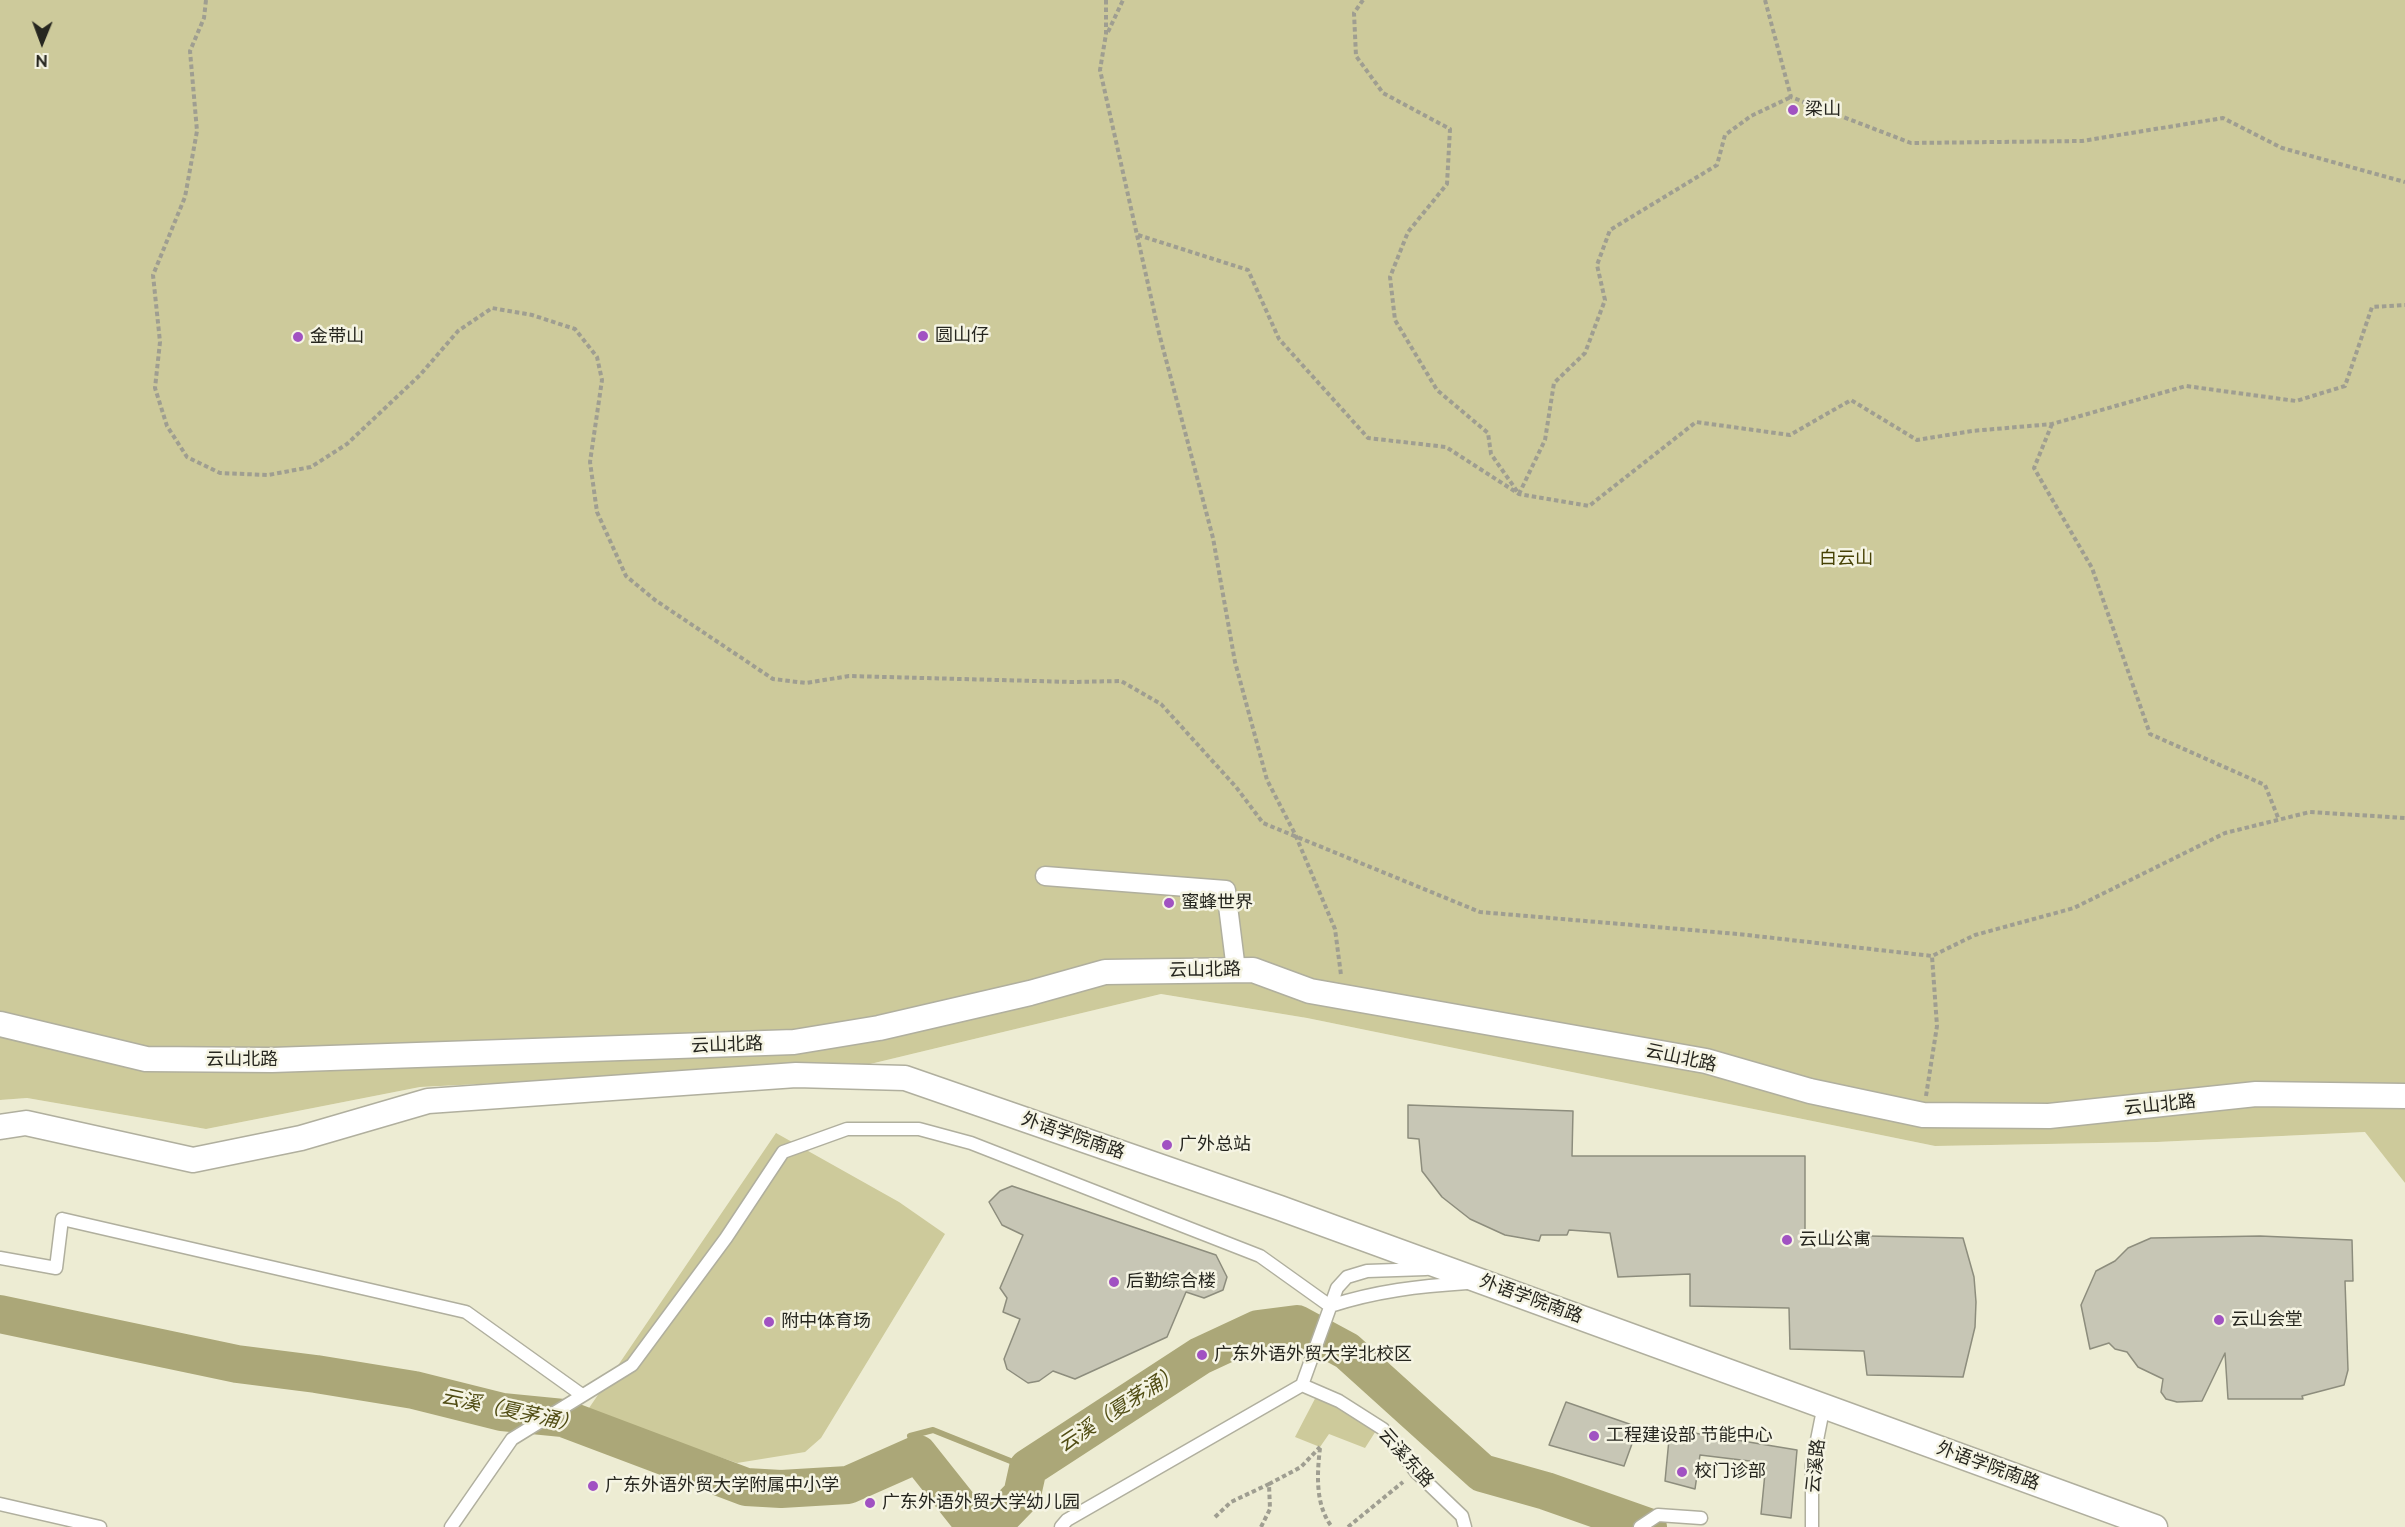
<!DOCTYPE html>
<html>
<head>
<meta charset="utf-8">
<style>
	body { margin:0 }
	#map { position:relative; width:2405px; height:1527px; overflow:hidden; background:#f5f4e3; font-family:Raleway,sans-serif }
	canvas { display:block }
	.north { position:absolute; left:12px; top:12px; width:60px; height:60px; -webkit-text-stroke:4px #f5f4e3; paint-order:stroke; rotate:181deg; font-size:16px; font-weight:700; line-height:24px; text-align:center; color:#26261f }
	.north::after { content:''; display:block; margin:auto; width:21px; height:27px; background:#26261f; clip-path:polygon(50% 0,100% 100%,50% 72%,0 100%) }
</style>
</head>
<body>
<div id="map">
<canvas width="2405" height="1527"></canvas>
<div class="north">N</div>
</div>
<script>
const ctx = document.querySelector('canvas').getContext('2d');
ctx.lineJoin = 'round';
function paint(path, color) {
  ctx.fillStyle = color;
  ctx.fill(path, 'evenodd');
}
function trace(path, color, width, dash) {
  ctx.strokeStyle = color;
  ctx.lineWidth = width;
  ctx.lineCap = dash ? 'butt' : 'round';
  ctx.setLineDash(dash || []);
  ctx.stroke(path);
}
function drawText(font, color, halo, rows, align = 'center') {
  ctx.font = font + ' Raleway,"Noto Sans SC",sans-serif';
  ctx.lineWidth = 5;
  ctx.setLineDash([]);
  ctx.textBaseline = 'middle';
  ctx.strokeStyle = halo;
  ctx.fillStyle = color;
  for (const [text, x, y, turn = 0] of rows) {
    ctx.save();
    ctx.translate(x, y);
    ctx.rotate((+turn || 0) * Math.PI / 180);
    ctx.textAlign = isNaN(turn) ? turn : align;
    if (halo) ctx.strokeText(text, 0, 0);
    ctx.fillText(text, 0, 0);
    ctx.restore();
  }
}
paint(new Path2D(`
	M1161,994L1307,1018L1935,1146L2157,1142L2366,1132L2405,1183V1527H0V1100L27,1098L206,1129L420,1087L866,1065Z`), '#edecd3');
paint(new Path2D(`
	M0,0H2405V1183L2365,1132L2157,1142L1935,1146L1307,1018L1161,994L866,1065L420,1087L206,1129L27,1098L0,1100Z
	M776,1133L899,1202L945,1234L821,1438L805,1452L737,1463L587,1411Z
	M1319,1391L1379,1426L1365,1448L1329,1434L1320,1447L1295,1437Z`), '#cdca9b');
trace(new Path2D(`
	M918,1454L910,1436L933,1430L1028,1468`), '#aba778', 6);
trace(new Path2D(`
	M0,1314L237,1364L316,1374L414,1390L502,1412L563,1418L746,1487L781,1489L848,1485L918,1454L976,1527
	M991,1527L1022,1495L1028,1468L1200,1356L1258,1329L1297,1324L1347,1351L1482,1473L1546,1491L1648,1527`), '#aba778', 38);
const building = new Path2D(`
	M1408,1105L1573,1111L1572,1156H1805V1230L1821,1235L1963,1238L1974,1277L1976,1302L1975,1327L1963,1377L1867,1375L1864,1351L1790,1349L1789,1308L1690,1306V1274L1618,1277L1610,1233L1569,1230L1567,1235H1541L1539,1241L1505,1235L1470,1219L1442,1197L1422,1171L1419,1139L1408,1138Z
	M1012,1186L1216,1255L1227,1277L1223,1290L1204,1298L1186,1292L1167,1337L1075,1379L1053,1371L1039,1381L1028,1383L1007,1369L1004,1359L1020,1319L1003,1312L1007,1298L1000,1288L1023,1235L1002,1225L989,1202L1000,1191Z
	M2260,1236L2352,1240L2353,1281H2345L2348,1370L2344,1385L2302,1396L2303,1399H2228L2225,1353L2202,1401L2177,1402L2166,1399L2161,1392L2163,1379L2138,1367L2127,1352L2115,1349L2109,1343L2090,1349L2081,1305L2096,1271L2115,1261L2128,1248L2151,1238Z
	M1566,1402L1638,1427L1624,1466L1549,1445Z
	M1670,1429L1797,1450L1791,1518L1761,1514L1766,1463L1700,1455L1695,1489L1665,1481Z`);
paint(building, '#c7c6b5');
trace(building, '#8d8d7d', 1.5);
const service = new Path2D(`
	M0,1258L56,1268L62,1219L466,1312L582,1395
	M1330,1306C1376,1291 1420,1286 1467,1283
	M1302,1385L1339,1401L1383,1429L1416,1472L1462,1516L1465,1527
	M0,1504L100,1527
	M451,1527L512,1439L632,1365L726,1238L783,1152L847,1129H919L971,1143L1260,1256L1330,1306
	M1061,1527L1067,1520L1302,1385L1337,1288L1347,1277L1367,1271L1426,1269
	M1640,1527L1658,1515L1701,1518
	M1812,1527V1465L1824,1405`);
const pedestrian = new Path2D(`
	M1045,876L1226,890L1236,970`);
const minor = new Path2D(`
	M0,1024L146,1059L272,1060L794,1042L879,1028L1030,993L1105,972L1253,970L1310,991L1706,1061L1810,1091L1923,1115L2049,1116L2256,1094L2405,1096
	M0,1127L26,1123L193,1160L301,1138L428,1101L796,1075L905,1078L1280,1208L2155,1527`);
trace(service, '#b0af9e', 15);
trace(pedestrian, '#b0af9e', 21);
trace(minor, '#b0af9e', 27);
trace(new Path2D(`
	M206,0L204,18L190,51L197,131L185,197L153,275L160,342L155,388L167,426L187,457L220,473L268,475L311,467L347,444L420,375L458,331L492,308L532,315L575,329L597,357L602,380L590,462L597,512L626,576L655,600L773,679L806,683L849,676L1073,682L1121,681L1161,704L1236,787L1263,823L1480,912L1738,934L1932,956L1975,935L2074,908L2225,833L2310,812L2405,818
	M1106,0V34L1100,70L1159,333L1213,538L1235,662L1267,780L1295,834L1335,929L1341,975
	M1363,0L1354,13L1356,56L1383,93L1450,129L1447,184L1408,232L1390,277L1395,320L1437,390L1488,433L1491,454L1519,494L1545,440L1554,383L1585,353L1605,300L1597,265L1610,230L1717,165L1725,135L1751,116L1791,97
	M1765,0L1791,97L1911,143L2082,141L2223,118L2282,148L2405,182
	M1108,32L1123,0
	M1138,235L1248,270L1279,339L1368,438L1446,447L1519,494L1589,506L1696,422L1790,435L1851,400L1917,440L1972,431L2052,424L2186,386L2296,401L2345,386L2372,307L2405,305
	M2052,424L2034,468L2092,568L2150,734L2265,785L2279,820
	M1926,1096L1937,1026L1932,956
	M1320,1448C1317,1474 1315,1505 1332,1527
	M1215,1517L1231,1502L1269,1484
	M1261,1527L1270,1509L1269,1484L1301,1467L1320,1447
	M1348,1527L1403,1482`), '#9f9e91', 4, [4.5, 3]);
trace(service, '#fff', 12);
trace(pedestrian, '#fff', 18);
trace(minor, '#fff', 24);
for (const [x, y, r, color] of [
	[1793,110,6,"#a152c2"],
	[923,336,6,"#a152c2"],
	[298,337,6,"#a152c2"],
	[1169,903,6,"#a152c2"],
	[1167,1145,6,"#a152c2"],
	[1787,1240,6,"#a152c2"],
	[1114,1282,6,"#a152c2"],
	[2219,1320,6,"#a152c2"],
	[769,1322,6,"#a152c2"],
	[1202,1355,6,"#a152c2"],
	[1594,1436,6,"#a152c2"],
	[1682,1472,6,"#a152c2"],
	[593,1486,6,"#a152c2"],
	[870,1503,6,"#a152c2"]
]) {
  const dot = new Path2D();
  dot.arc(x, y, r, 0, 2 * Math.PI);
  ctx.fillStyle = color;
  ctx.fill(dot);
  trace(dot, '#f5f4e3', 2);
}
drawText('18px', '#26261f', '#f5f4e3', [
	["梁山",1805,110],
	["圆山仔",935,336],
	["金带山",310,337],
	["蜜蜂世界",1181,903],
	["广外总站",1179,1145],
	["云山公寓",1799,1240],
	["后勤综合楼",1126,1282],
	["云山会堂",2231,1320],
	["附中体育场",781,1322],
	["广东外语外贸大学北校区",1214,1355],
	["工程建设部 节能中心",1606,1436],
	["校门诊部",1694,1472],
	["广东外语外贸大学附属中小学",605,1486],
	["广东外语外贸大学幼儿园",882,1503]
], 'left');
drawText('18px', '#464104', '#f5f4e3', [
	["白云山",1846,559]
]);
drawText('18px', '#26261f', '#f5f4e3', [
	["云山北路",1205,970,-1],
	["云山北路",727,1045,-2],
	["云山北路",1681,1058,12],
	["云山北路",242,1060],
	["云山北路",2160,1105,-6],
	["外语学院南路",1073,1136,19],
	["外语学院南路",1531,1299,20],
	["云溪东路",1406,1458,48],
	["云溪路",1816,1466,-84],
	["外语学院南路",1988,1466,20]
]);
drawText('italic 20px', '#514d14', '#f5f4e3', [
	["云溪（夏茅涌）",1119,1409,-33],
	["云溪（夏茅涌）",510,1411,12]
]);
</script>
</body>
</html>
